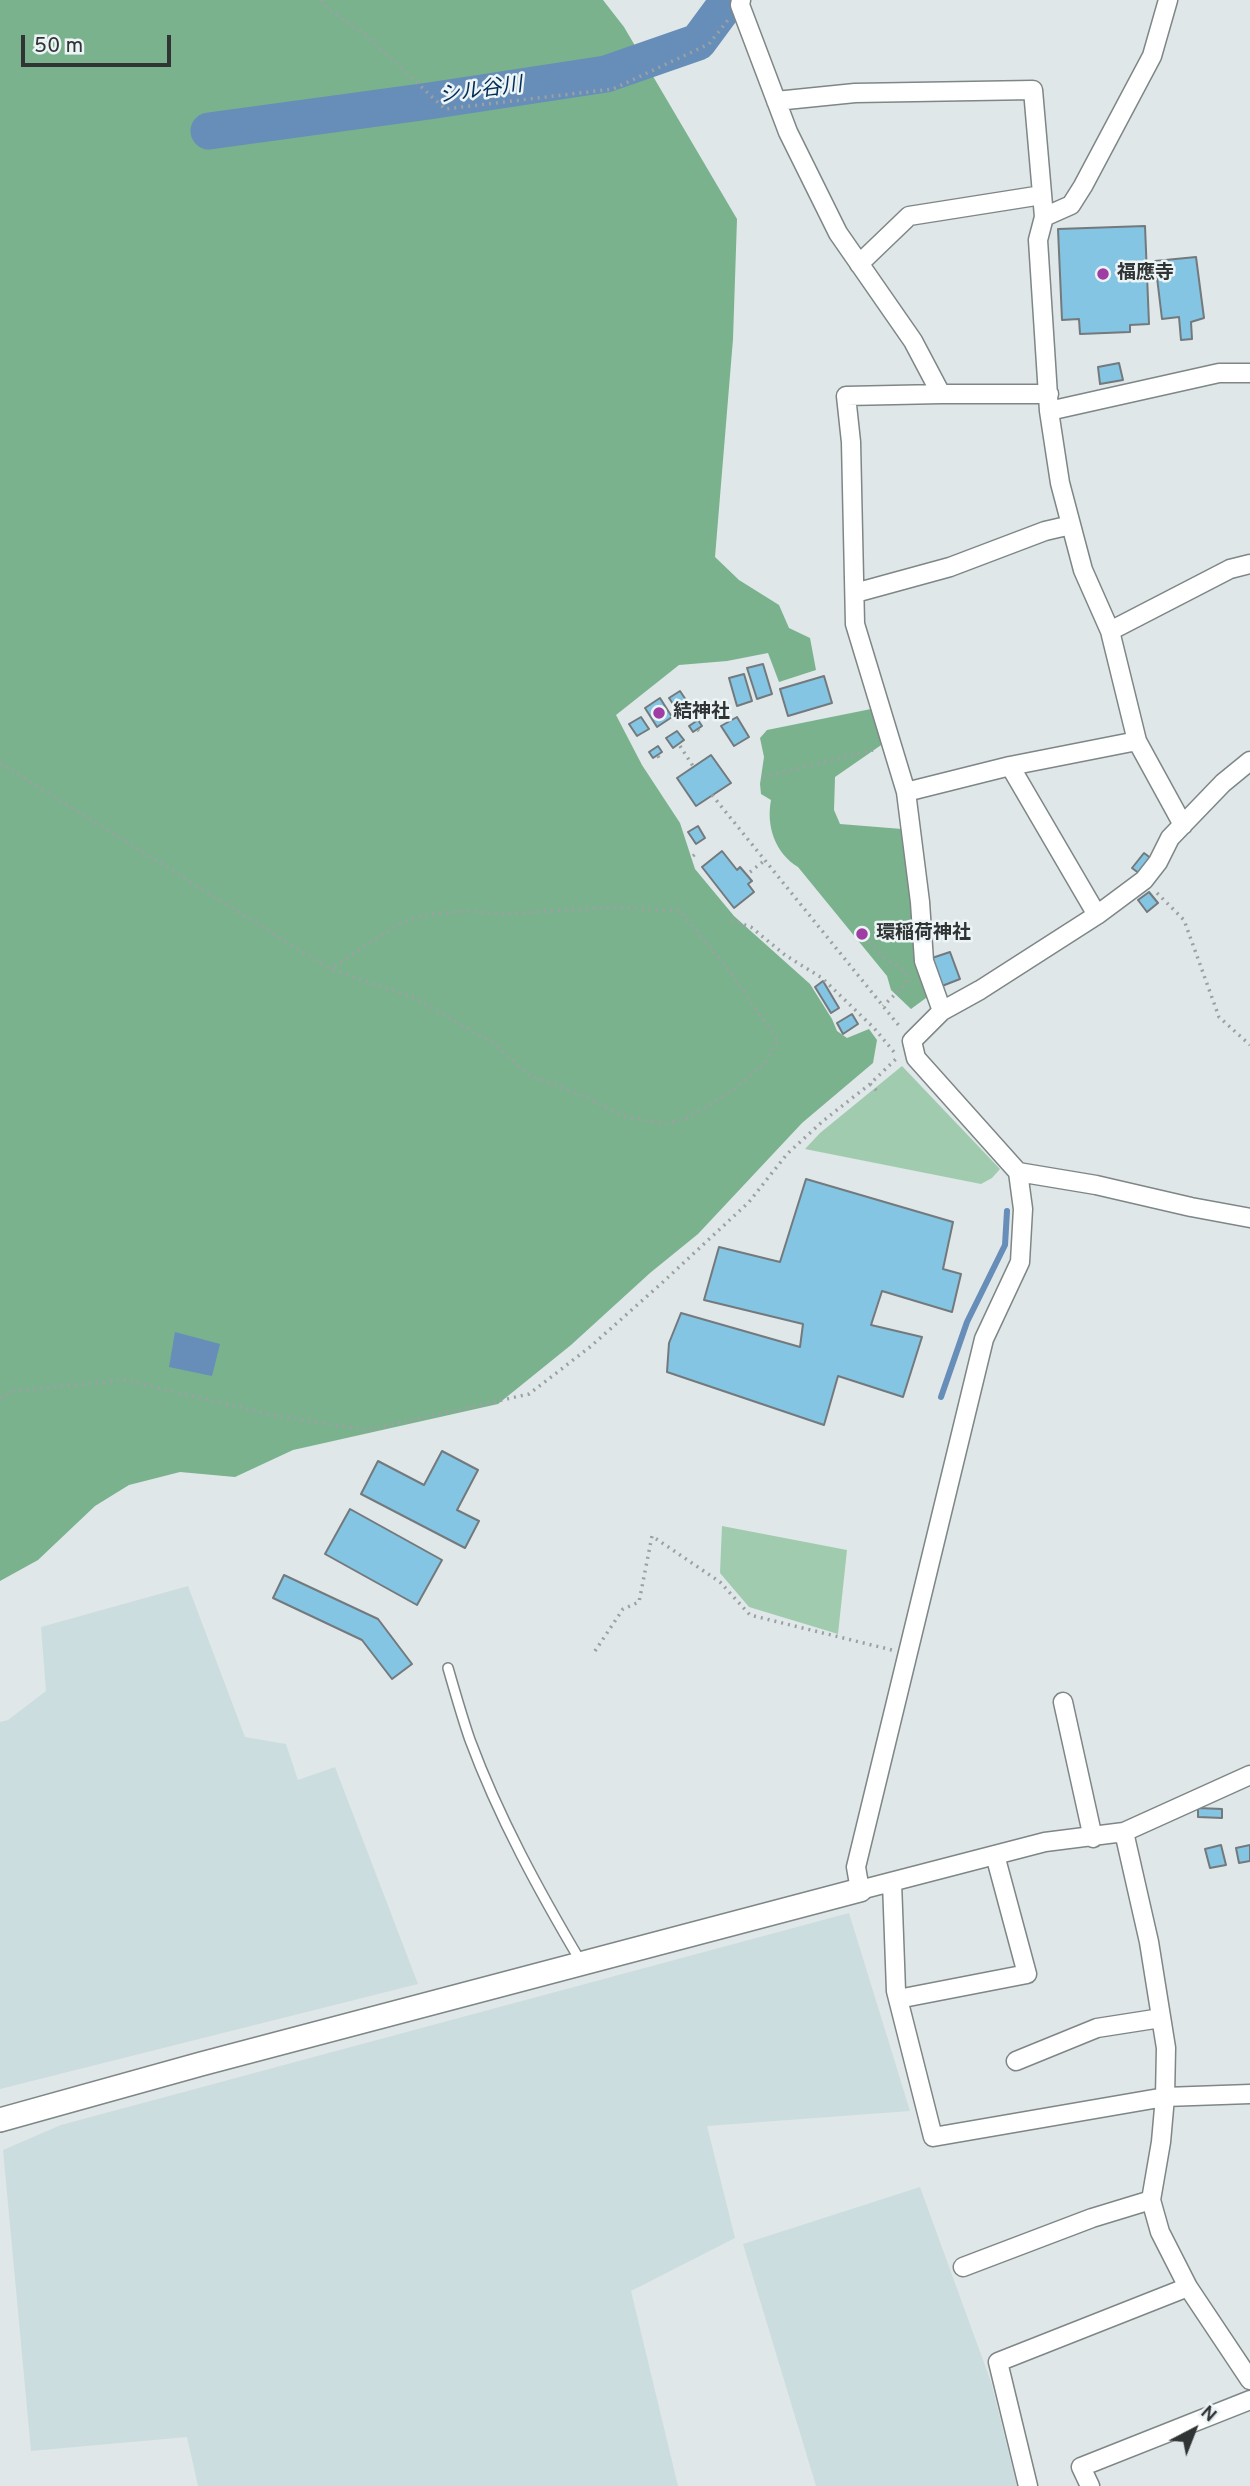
<!DOCTYPE html>
<html>
<head>
<meta charset="utf-8">
<style>
	body { margin:0 }
	#map { position:relative; width:1250px; height:2486px; overflow:hidden; background:#dfe7e8; font-family:Overpass,sans-serif }
	canvas { display:block }
	.north { position:absolute; left:1159px; top:2395px; width:70px; height:70px; -webkit-text-stroke:5px #ecf4f5; paint-order:stroke; rotate:42deg; font-size:19px; font-weight:700; line-height:28px; text-align:center; color:#303434 }
	.north::after { content:''; display:block; margin:auto; width:24px; height:32px; background:#303434; clip-path:polygon(50% 0,100% 100%,50% 72%,0 100%) }
	.scale { position:absolute; left:21px; top:35px; width:150px; height:32px; box-sizing:border-box; border:4px solid #303434; border-top:0; padding-left:9px; font-size:21px; line-height:24px; white-space:nowrap; color:#303434; -webkit-text-stroke:5px #ecf4f5; paint-order:stroke }
</style>
</head>
<body>
<div id="map">
<canvas width="1250" height="2486"></canvas>
<div class="north">N</div>
<div class="scale">50 m</div>
</div>
<script>
const ctx = document.querySelector('canvas').getContext('2d');
ctx.lineJoin = 'round';
function paint(path, color) {
  ctx.fillStyle = color;
  ctx.fill(path, 'evenodd');
}
function trace(path, color, width, dash) {
  ctx.strokeStyle = color;
  ctx.lineWidth = width;
  ctx.lineCap = dash ? 'butt' : 'round';
  ctx.setLineDash(dash || []);
  ctx.stroke(path);
}
function drawText(font, color, halo, rows, align = 'center') {
  ctx.font = font + ' Overpass,"Noto Sans JP",sans-serif';
  ctx.lineWidth = 5;
  ctx.setLineDash([]);
  ctx.textBaseline = 'middle';
  ctx.strokeStyle = halo;
  ctx.fillStyle = color;
  for (const [text, x, y, turn = 0] of rows) {
    ctx.save();
    ctx.translate(x, y);
    ctx.rotate((+turn || 0) * Math.PI / 180);
    ctx.textAlign = isNaN(turn) ? turn : align;
    if (halo) ctx.strokeText(text, 0, 0);
    ctx.fillText(text, 0, 0);
    ctx.restore();
  }
}
paint(new Path2D(`
	M188,1586L245,1737L286,1744L298,1780L335,1767L418,1984L0,2089V1722L8,1720L46,1691L41,1627Z
	M849,1913L910,2111L707,2126L735,2238L631,2291L678,2486H198L187,2437L31,2451L3,2150L61,2125Z
	M920,2187L991,2382L1017,2486H816L743,2244Z`), '#ccdddf');
paint(new Path2D(`
	M902,1066L1000,1169L992,1178L981,1184L805,1149L820,1133Z
	M722,1526L847,1550L838,1634L749,1607L720,1573Z`), '#a1cbaf');
paint(new Path2D(`
	M0,0H603L624,27L737,219L733,339L715,557L739,580L779,605L789,628L810,638L816,670L779,682L768,653L727,661L679,665L616,715L642,765L680,823L695,869L734,916L810,984L832,1019L837,1031L847,1038L869,1029L877,1040L873,1063L802,1123L698,1234L650,1273L571,1345L498,1404L293,1450L235,1477L180,1472L129,1485L95,1506L38,1560L0,1581Z
	M876,708L887,741L835,777L834,810L840,824L902,829L930,995L911,1009L891,990L887,976L798,867C775,853 766,826 771,800L761,794L760,784L764,757L760,738L767,730Z`), '#7ab28e');
paint(new Path2D(`
	M175,1332L220,1344L212,1376L169,1367Z`), '#678db9');
trace(new Path2D(`
	M941,1397L967,1322L1005,1245L1007,1211`), '#678db9', 6);
trace(new Path2D(`
	M209,131L429,101L606,74L698,42L729,0`), '#678db9', 37);
const building = new Path2D(`
	M1145,226L1149,324L1130,325V332L1080,334L1079,319L1062,320L1058,229Z
	M1196,257L1204,318L1191,322L1192,339L1181,340L1179,317L1162,319L1155,261Z
	M1119,363L1123,380L1100,384L1098,367Z
	M763,664L772,694L757,699L747,668Z
	M744,674L752,701L737,706L729,678Z
	M824,676L832,703L788,716L780,689Z
	M680,691L688,703L677,710L669,698Z
	M660,698L672,717L657,727L645,708Z
	M641,717L649,729L637,736L629,724Z
	M737,717L749,737L734,746L721,726Z
	M698,720L702,726L693,732L689,726Z
	M677,731L684,740L673,748L666,738Z
	M658,746L662,752L653,758L649,752Z
	M711,755L731,783L696,806L677,778Z
	M698,826L705,838L696,844L688,832Z
	M722,851L737,870L740,867L752,881L748,884L754,892L734,908L702,867Z
	M1144,853L1152,859L1140,874L1132,868Z
	M1149,892L1158,903L1147,912L1138,900Z
	M950,952L960,979L942,986L932,958Z
	M823,981L839,1008L831,1013L815,987Z
	M852,1014L858,1024L843,1034L837,1023Z
	M806,1179L953,1222L943,1269L961,1274L952,1312L882,1291L871,1325L922,1337L903,1397L838,1376L824,1425L667,1372L669,1343L681,1313L800,1347L803,1324L704,1300L719,1247L780,1262Z
	M442,1451L478,1470L457,1510L479,1521L465,1548L361,1494L378,1461L424,1485Z
	M350,1509L442,1560L417,1605L325,1554Z
	M284,1575L378,1619L412,1664L392,1679L362,1640L273,1598Z
	M1198,1808L1222,1809V1818L1198,1817Z
	M1221,1845L1226,1865L1210,1868L1205,1849Z
	M1250,1845V1861L1239,1863L1236,1848Z`);
paint(building, '#83c5e3');
trace(building, '#73797c', 2);
const service = new Path2D(`
	M448,1668C455,1692 462,1717 470,1740C499,1818 539,1891 581,1962`);
const minor = new Path2D(`
	M741,0L740,5L788,132L838,233L913,341L941,394H1049
	M1168,0L1152,56L1083,186L1071,205L1044,217L1038,240L1049,411L1060,483L1083,570L1110,631L1137,741L1183,825
	M776,101L855,93L1033,90L1044,217
	M859,264L909,216L1042,195
	M941,394L846,396L851,442L855,624L906,792L920,902L924,961L942,1011
	M1049,411L1219,373H1250
	M855,593L950,567L1045,531L1071,525
	M1110,631L1230,569L1250,564
	M1250,761L1223,783L1170,838L1158,862L1144,880L1097,915L980,990L942,1011L912,1041L916,1058L1018,1172L1023,1209L1020,1262L984,1339L856,1867L860,1890L1045,1842L1124,1832L1250,1775
	M906,792L1010,766
	M1097,915L1010,766L1137,741
	M1018,1172L1096,1185L1191,1207L1250,1218
	M1063,1702L1093,1838
	M1124,1832L1149,1942L1166,2048L1165,2097L1161,2142L1151,2200L1160,2232L1188,2287L1250,2380
	M892,1882L896,1991L933,2137L1165,2097L1250,2094
	M898,1999L1027,1974L995,1855
	M1016,2061L1097,2028L1161,2018
	M963,2267L1092,2218L1151,2200
	M1028,2486L998,2362L1188,2287
	M1090,2486L1081,2467L1250,2400`);
const tertiary = new Path2D(`
	M0,2120L201,2064L860,1890`);
trace(service, '#7e8686', 12);
trace(minor, '#7e8686', 21);
trace(tertiary, '#7e8686', 26);
trace(new Path2D(`
	M321,0L329,10L367,36L445,109L613,89L709,44L728,20
	M698,730L699,731
	M680,746L693,766
	M658,756L659,758
	M0,763L330,969L415,998L493,1043L529,1075L586,1097L622,1116L665,1124L688,1118L732,1091L764,1064L778,1040L727,968L680,911L618,907L505,914L465,911L424,915L401,923L330,969
	M763,777L873,750
	M712,795L900,1027
	M693,856L698,852
	M750,872L764,861
	M1157,893L1184,920L1219,1017L1250,1045
	M731,920L751,927L785,955L822,978L874,1028L894,1052
	M869,942C875,948 880,954 886,959C896,968 908,965 907,983L883,1006
	M870,1084L877,1091
	M0,1398L14,1391L125,1380L272,1415L367,1430L529,1394L590,1347L663,1282L749,1202L787,1154L823,1121L870,1084L898,1057
	M595,1651L623,1609L639,1602L652,1536L720,1582L750,1615L892,1650`), '#9ba1a2', 3.5, [2, 5]);
trace(service, '#fff', 9);
trace(minor, '#fff', 18);
trace(tertiary, '#fff', 23);
for (const [x, y, r, color] of [
	[1103,274,7,"#a03da3"],
	[659,713,7,"#a03da3"],
	[862,934,7,"#a03da3"]
]) {
  const dot = new Path2D();
  dot.arc(x, y, r, 0, 2 * Math.PI);
  ctx.fillStyle = color;
  ctx.fill(dot);
  trace(dot, '#ecf4f5', 2.5);
}
drawText('bold 19px', '#303434', '#ecf4f5', [
	["福應寺",1117,274],
	["結神社",673,713],
	["環稲荷神社",876,934]
], 'left');
drawText('italic 21px', '#032d57', '#ecf4f5', [
	["シル谷川",481,92,-8]
]);
</script>
</body>
</html>
